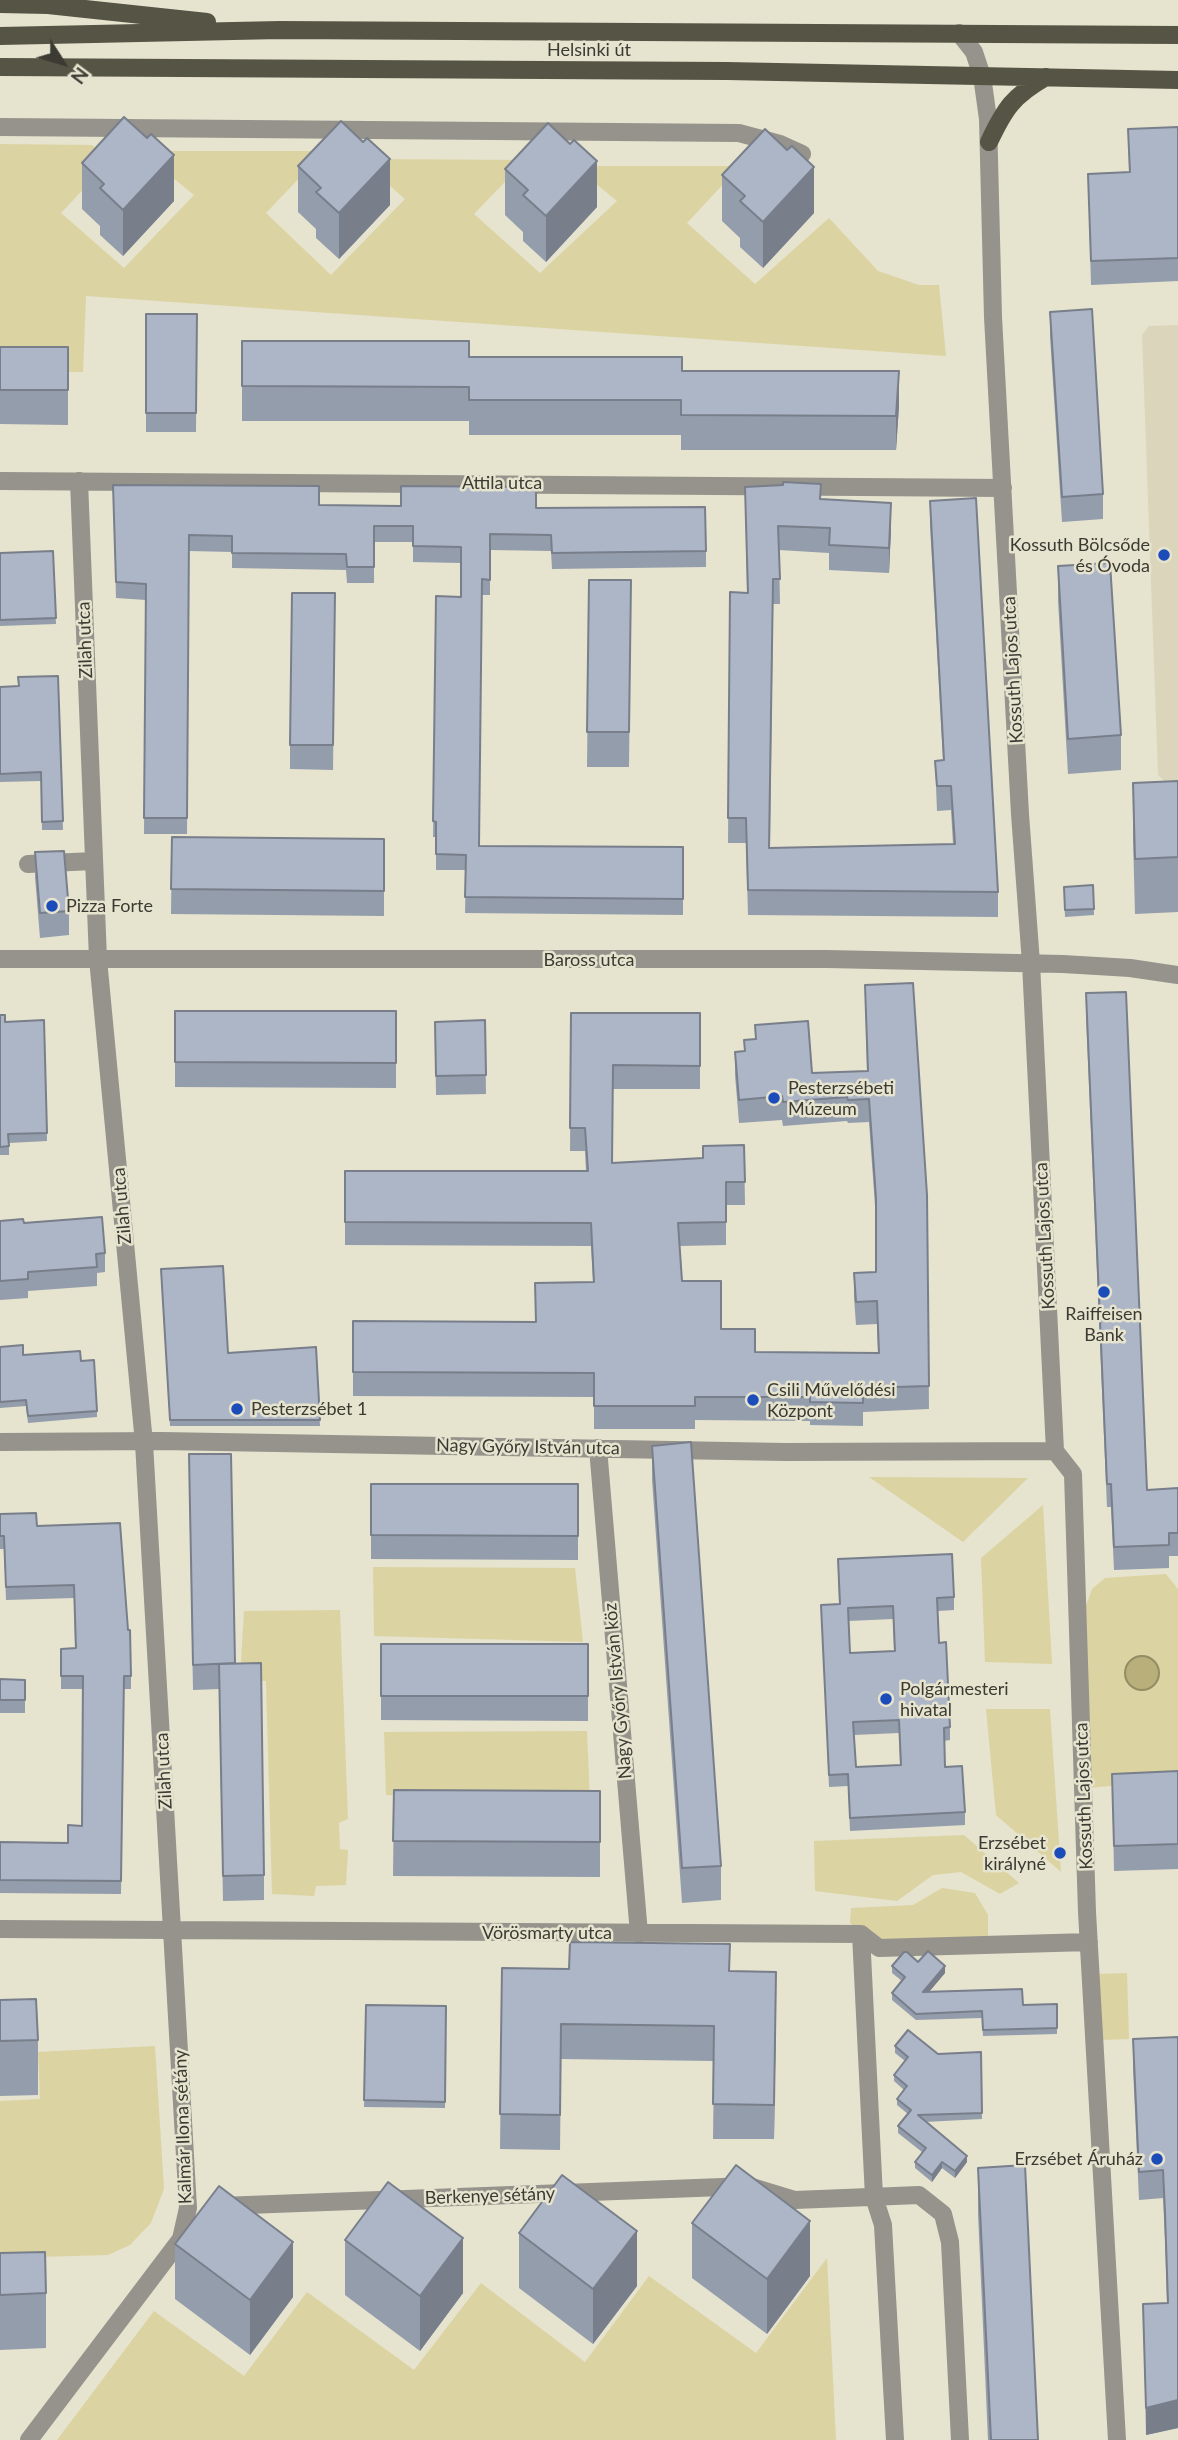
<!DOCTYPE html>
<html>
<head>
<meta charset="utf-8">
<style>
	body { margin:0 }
	#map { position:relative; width:1178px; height:2440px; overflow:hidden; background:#e6e3cf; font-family:Lato,sans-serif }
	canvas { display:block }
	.north { position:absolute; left:28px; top:28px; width:70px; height:70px; -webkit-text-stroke:5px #e6e3cf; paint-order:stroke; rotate:127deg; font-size:19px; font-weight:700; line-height:28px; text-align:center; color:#3c3b33 }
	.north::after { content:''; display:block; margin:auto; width:24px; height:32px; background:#3c3b33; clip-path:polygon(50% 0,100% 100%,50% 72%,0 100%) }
</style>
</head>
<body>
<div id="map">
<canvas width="1178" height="2440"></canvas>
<div class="north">N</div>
</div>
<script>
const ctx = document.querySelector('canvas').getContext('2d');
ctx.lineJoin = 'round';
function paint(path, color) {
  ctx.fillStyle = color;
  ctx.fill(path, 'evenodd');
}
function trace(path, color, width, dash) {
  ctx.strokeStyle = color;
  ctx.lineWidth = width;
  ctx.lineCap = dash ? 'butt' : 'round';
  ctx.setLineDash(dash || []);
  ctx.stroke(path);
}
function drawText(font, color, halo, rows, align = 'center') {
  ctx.font = font + ' Lato,sans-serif';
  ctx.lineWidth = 5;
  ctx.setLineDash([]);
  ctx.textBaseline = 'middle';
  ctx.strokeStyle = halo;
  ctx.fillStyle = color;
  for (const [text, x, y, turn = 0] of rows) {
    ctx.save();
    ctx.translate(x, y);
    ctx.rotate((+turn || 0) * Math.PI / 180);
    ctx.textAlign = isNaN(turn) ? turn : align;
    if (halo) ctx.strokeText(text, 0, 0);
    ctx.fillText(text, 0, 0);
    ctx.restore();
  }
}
paint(new Path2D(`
	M1178,325V785L1169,786L1158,775L1142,335L1149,326Z`), '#dbd6bb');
paint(new Path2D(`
	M0,144L92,145L110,161L61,213L124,268L194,195L140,151H325L266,213L331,275L405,199L359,159L526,160L474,214L540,273L617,201L574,166H740L687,223L755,284L829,218L878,271L919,285H939L946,356L86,296L83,372L0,371Z
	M869,1477L1028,1478L963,1542Z
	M1043,1505L1052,1664L985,1662L981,1558Z
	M373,1567L575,1568L583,1642L374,1636Z
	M1166,1574L1178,1589V1780L1088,1788L1086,1606L1092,1589L1105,1578Z
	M340,1610L348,1819L339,1823L340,1849L348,1850L346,1885L316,1886L314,1896L272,1894L266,1681L240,1680L244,1611Z
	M986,1709H1050L1061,1872L996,1815Z
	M587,1731L590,1801L386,1795L384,1732Z
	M964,1835L1019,1883L1000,1894L961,1872L933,1875L897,1901L815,1891L814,1841Z
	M942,1888L975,1893L988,1915V1945L879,1948L850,1923L851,1908L913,1905Z
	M1127,1973L1129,2039L1100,2040L1097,1974Z
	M155,2046L164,2189L151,2223L130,2245L108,2255L0,2258V2101L40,2099L38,2052Z
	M827,2258L836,2440H57L154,2311L244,2376L307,2292L414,2370L481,2283L585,2362L649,2276L756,2353Z`), '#dcd3a2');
const water = new Path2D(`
	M1125 1673a17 17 0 1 1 34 0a17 17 0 1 1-34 0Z`);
paint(water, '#b9af7a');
trace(water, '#948c65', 2);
trace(new Path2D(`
	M959,33L974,52L982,76L988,119L993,317L1020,814L1031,963L1055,1451L1073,1474L1087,1912L1117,2440
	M0,127L739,133L780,144L802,154
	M0,481L1003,488
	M28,864L94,861
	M0,959H827L1063,964L1130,968L1178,975
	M0,1442L162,1441L785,1452L1055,1451
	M598,1448L639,1934
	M0,1929L861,1934L879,1948L1089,1942
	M861,1934L874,2197L883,2225L895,2440
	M221,2206L749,2186L795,2200L919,2195L943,2214L950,2242L960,2440
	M29,2440L181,2239L188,2208L144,1443L98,959L79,481`), '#95938b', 18);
trace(new Path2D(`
	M0,4L48,5L207,22
	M0,36L280,30L1178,35
	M0,67L727,71L1178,80
	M989,142C1005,108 1013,96 1046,77`), '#565445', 18);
paint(new Path2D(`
	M1178,127V281L1091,285L1088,174L1129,172L1128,129Z
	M82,163L174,201L123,256L100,235V226L82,209Z
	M298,166L390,205L339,259L316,238V229L298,212Z
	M505,169L597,207L546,262L523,241V232L505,215Z
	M722,175L814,213L763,268L740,247V238L722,221Z
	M1050,312L1103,494V519L1062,522L1050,336Z
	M146,314H197L196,432H146Z
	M242,341L682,371L899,406L896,450H681V435H469V421H242Z
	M0,347H68V425L0,424Z
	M113,485L319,505L536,508L706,551V567L552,569L551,551L490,550V595H482L479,846L683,847V915L465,913L466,870H436V837H433L436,596L461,597V563L413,562V542H374V583H347L346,570L232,568V552L189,551L187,834H144L146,600L116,598Z
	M745,487L821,499L891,528L889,573L829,570V553L779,550L780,604H773L770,848L953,844L951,810L937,811L935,761L943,760L930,525V501L998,892V917L748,915L746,843H728L730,592L747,593Z
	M53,551L56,624L0,626V553Z
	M1058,566L1121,735V770L1068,774L1058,601Z
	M589,580H631L629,767H587Z
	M335,593L333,770L290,769V745Z
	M58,676L63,830H42L41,781L0,782V687L18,686V677Z
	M1178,781V912L1135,914L1133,838V783Z
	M172,837L384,839V916L171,914Z
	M35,852L69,911V935L40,938L35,877Z
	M1093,885L1094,915L1065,917L1064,887Z
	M865,985L927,1195L929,1409L863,1412V1426L810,1425V1421L695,1420V1429H594V1397L353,1396V1321L536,1322L535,1283L593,1282L591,1246L345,1245V1171H586L585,1151H570L571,1013H700V1089H613L612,1163L703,1158L744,1145L745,1205H726V1245L680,1246L682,1281L721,1329L755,1352L878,1353L877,1324L856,1325L854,1297V1273L876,1272V1220L869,1122L848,1123L847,1121L783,1126L782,1120L739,1123L735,1075V1052L744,1051V1040L755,1039V1025L812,1073L867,1071Z
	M1086,993L1147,1490L1178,1488V1556H1169V1568L1114,1570L1111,1507H1107L1086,1016Z
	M175,1011H396V1088L175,1087Z
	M0,1015L5,1022L44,1020L47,1141L9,1143V1155H0Z
	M485,1020L486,1094L436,1095L435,1022Z
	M0,1221L24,1223L105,1253V1272L97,1273V1286L28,1291V1298L0,1300Z
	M161,1276L228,1353L316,1347L320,1426H170Z
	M0,1347L23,1355L81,1361L97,1411V1417L28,1423L26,1406L0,1408Z
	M652,1446L721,1866V1900L682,1903L652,1480Z
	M189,1479L235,1664L264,1875V1900L223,1901L219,1689L193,1690Z
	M371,1484H578V1560L371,1559Z
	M0,1514L37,1526L131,1676V1689H124L121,1894L0,1893V1842L68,1843L82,1826L83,1689H61V1649L75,1648L74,1598L6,1600L4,1549H0Z
	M838,1559L954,1597V1610L938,1611L939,1643L950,1727V1740L944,1741L945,1767L965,1812V1825L850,1831L848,1786L829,1787L821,1605L839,1604ZM893,1619L894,1651L850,1653L848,1621ZM899,1733L900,1765L856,1767L854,1735Z
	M381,1644H588V1721L381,1720Z
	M0,1679L25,1680V1713H0Z
	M1178,1771V1869L1114,1871L1112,1774Z
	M394,1790L600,1791V1877L393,1876Z
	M918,1962L945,1973L929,1992L1023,2005L1057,2004V2034L983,2036L982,2018L916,2020L892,2000V1993L902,1981L892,1973V1966Z
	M502,1968L730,1971L776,2007L774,2139H713L714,2061L561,2059L560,2150L500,2149Z
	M0,2000L38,2040V2095L0,2096Z
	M366,2005L446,2006L445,2108L364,2107Z
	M1178,2037V2428L1146,2435L1143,2304L1167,2303L1165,2240L1163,2198L1139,2200L1133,2067V2039Z
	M895,2046L938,2054L981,2052L982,2119L925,2122L967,2162L955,2178L942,2168L932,2182L915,2168V2162L922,2152L898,2133V2126L908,2114L897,2105V2099L904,2090L894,2081V2075L905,2061L895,2053Z
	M978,2168L1038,2440H988L978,2214Z
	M692,2223L810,2276L767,2334L692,2278Z
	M519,2233L637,2286L593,2344L519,2288Z
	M345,2240L463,2293L420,2351L345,2295Z
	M175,2244L293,2297L250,2355L175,2299Z
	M0,2253L46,2293V2348L0,2350Z`), '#949dab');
paint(new Path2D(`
	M174,155V201L123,256V210Z
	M390,159V205L339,259V213Z
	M597,161V207L546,262V216Z
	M814,167V213L763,268V222Z
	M899,371V406L896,450V416Z
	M891,503V528L889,573V548Z
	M945,1966V1973L923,1999V1992Z
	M776,1972V2007L774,2139V2105Z
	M967,2156V2162L955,2178V2171Z
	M942,2162V2168L932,2182V2175Z
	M810,2221V2276L767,2334V2279Z
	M637,2231V2286L593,2344V2289Z
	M463,2238V2293L420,2351V2296Z
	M293,2242V2297L250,2355V2300Z
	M1178,2400V2428L1146,2435V2408Z`), '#787f8b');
const building = new Path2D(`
	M124,117L147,138L151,134L174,155L123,210L100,188L104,184L82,163Z
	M341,121L363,142L367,138L390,159L339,213L316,192L321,188L298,166Z
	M548,123L570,144L574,140L597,161L546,216L523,195L528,190L505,169Z
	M1178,127V258L1091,261L1088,174L1130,172L1128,129Z
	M765,129L787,150L792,146L814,167L763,222L740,201L745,196L722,175Z
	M1092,309L1103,494L1062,497L1050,312Z
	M146,314H197L196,413H146Z
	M242,341H469V357H682V371H899L896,416L681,415V400H469V387L242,386Z
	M0,347H68V390H0Z
	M783,482L821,484L820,499L891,503L889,548L829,545L830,528L778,526L780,579H773L769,848L955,844L951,786H937L935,761L944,760L930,501L976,498L998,892L748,890L746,818H728L730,592L748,593L745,487L783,485Z
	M113,485L319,486V505L401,506V486L536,487V508L705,507L706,551L552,553L551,535L490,534V580L482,579L479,846L683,847V899L465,897L466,855L436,854V822L433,821L436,596L461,597V547L413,546V526H374V567H347L346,554L232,553V536L189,535L187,818H144L146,584L116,582Z
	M53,551L56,618L0,620V553Z
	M1110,563L1121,735L1068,739L1058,566Z
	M589,580H631L629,732H587Z
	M292,593H335L333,745H290Z
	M58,676L63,821L42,822L41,772L0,774V687L19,686L18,677Z
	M1178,781V857L1135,859L1133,783Z
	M172,837L384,839V891L171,889Z
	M64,851L69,911L40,913L35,852Z
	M1093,885L1094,909L1065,910L1064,887Z
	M913,983L927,1195L929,1386L863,1388V1403L810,1402V1397H695V1406H594V1373L353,1372V1321L536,1322L535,1283L594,1282L591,1223L345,1222V1171H588L585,1128H570L571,1013H700V1066L613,1065L612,1163L703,1158V1146L744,1145L745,1182H726V1222L678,1223L682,1281H721V1329H755V1352L879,1353L877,1301L856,1302L854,1273L876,1272V1198L869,1099L848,1100L847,1097L783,1102L782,1096L739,1100L735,1052L745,1051L744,1040L756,1039L755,1025L808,1021L812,1073L868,1071L865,985Z
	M1126,992L1147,1490L1178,1488V1533H1169V1545L1114,1547L1111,1484H1107L1086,993Z
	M175,1011H396V1063L175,1062Z
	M0,1015H5V1022L44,1020L47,1133L8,1134L9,1146L0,1147Z
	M485,1020L486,1075L436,1076L435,1022Z
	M102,1217L105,1253L96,1254L97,1267L28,1272V1279L0,1281V1221L23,1219L24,1223Z
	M223,1266L228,1353L316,1347L320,1420H170L161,1269Z
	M23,1345V1355L80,1351L81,1361L94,1360L97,1411L28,1416L26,1400L0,1402V1347Z
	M691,1442L721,1866L682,1868L652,1446Z
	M189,1454H231L235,1663L193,1665Z
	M371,1484H578V1536L371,1535Z
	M36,1513L37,1526L120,1523L128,1630H130L131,1676H124L121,1881L0,1880V1842L68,1843V1825L82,1826L83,1676H61V1649L76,1648L74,1585L6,1587L4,1536H0V1514Z
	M952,1554L954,1597L937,1598L939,1643L946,1642L950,1727L944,1728L945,1767L962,1766L965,1812L850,1818L848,1774L829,1775L821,1605L840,1604L838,1559ZM893,1606L895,1651L850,1653L848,1608ZM899,1720L901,1765L856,1767L853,1722Z
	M381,1644H588V1696H381Z
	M261,1663L264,1875L223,1876L219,1664Z
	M0,1679L25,1680V1700H0Z
	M1178,1771V1844L1114,1846L1112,1774Z
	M394,1790L600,1791V1842L393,1841Z
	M570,1942L730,1944L729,1971L776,1972L774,2105L713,2104L714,2026L561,2024L560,2115L500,2114L502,1968L569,1969Z
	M928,1951L945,1966L923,1992L1022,1989L1023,2005L1057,2004V2028L983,2030L982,2011L916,2014L892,1993L905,1977L892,1966L904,1952H907L918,1962Z
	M36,1999L38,2040L0,2041V2000Z
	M366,2005L446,2006L445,2102L364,2100Z
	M908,2030L938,2054L981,2052L982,2113L918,2115L967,2156L955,2171L942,2162L932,2175L915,2162L926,2148L898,2126L911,2110L897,2099L907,2086L894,2075L908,2057L895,2046Z
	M1178,2037V2400L1146,2408L1143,2304L1168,2303L1165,2213L1163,2170L1139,2172L1133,2039Z
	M736,2165L810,2221L767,2279L692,2223Z
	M1025,2165L1038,2440H991L978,2168Z
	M562,2175L637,2231L593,2289L519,2233Z
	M388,2182L463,2238L420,2296L345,2240Z
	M219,2186L293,2242L250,2300L175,2244Z
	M45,2252L46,2293L0,2295V2253Z`);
paint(building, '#acb6c7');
trace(building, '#787f8b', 2);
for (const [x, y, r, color] of [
	[1164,555,7,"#1c4cb9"],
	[52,906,7,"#1c4cb9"],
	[774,1098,7,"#1c4cb9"],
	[1104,1292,7,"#1c4cb9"],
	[753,1400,7,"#1c4cb9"],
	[237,1409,7,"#1c4cb9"],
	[886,1699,7,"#1c4cb9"],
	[1060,1853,7,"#1c4cb9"],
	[1157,2159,7,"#1c4cb9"]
]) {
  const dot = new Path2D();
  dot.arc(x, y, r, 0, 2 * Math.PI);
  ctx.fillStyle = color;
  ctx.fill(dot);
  trace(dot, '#e6e3cf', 2.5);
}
drawText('18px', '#3c3b33', '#e6e3cf', [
	["Helsinki út",589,50],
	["Attila utca",502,483],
	["Zilah utca",85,640,-92],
	["Kossuth Lajos utca",1013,670,-93],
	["Baross utca",589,960],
	["Zilah utca",122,1206,-95],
	["Kossuth Lajos utca",1045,1236,-93],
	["Nagy Győry István utca",528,1447,1],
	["Nagy Győry István köz",618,1691,-95],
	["Zilah utca",164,1771,-93],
	["Kossuth Lajos utca",1084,1796,-92],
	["Vörösmarty utca",547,1933],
	["Kalmár Ilona sétány",183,2127,-92],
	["Berkenye sétány",490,2196,-2]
]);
drawText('18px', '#3c3b33', '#e6e3cf', [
	["Kossuth Bölcsőde",1150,545,"right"],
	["és Óvoda",1150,566,"right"],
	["Pizza Forte",66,906],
	["Pesterzsébeti",788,1088],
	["Múzeum",788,1109],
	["Raiffeisen",1104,1314,"center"],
	["Bank",1104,1335,"center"],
	["Csili Művelődési",767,1390],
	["Központ",767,1411],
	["Pesterzsébet 1",251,1409],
	["Polgármesteri",900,1689],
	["hivatal",900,1710],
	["Erzsébet",1046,1843,"right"],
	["királyné",1046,1864,"right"],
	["Erzsébet Áruház",1143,2159,"right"]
], 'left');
</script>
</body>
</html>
